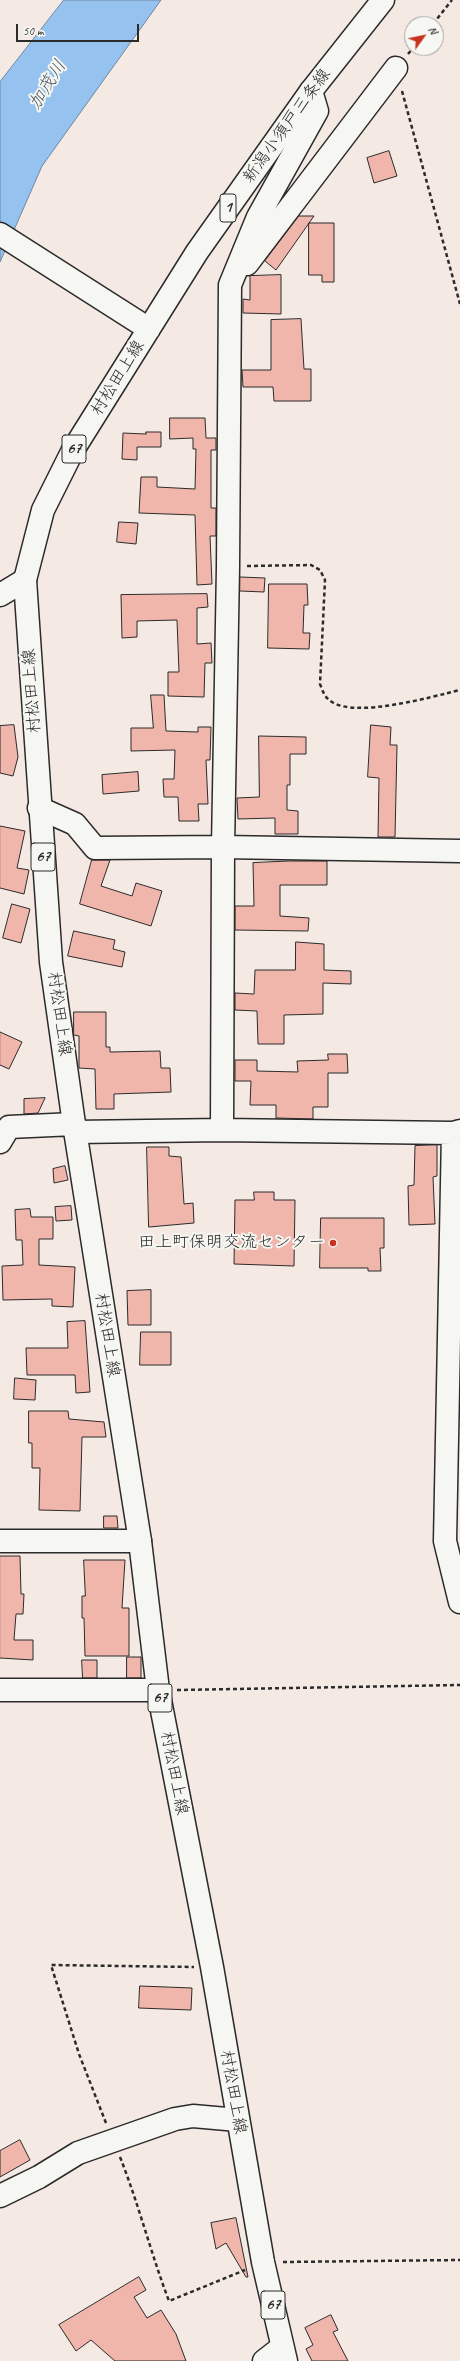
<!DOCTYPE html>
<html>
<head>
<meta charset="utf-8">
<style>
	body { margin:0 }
	#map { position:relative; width:460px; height:2361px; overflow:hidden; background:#f5e9e4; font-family:Caveat,sans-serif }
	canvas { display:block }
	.north { position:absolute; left:404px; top:16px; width:40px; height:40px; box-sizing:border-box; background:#f6f6f2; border:1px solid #a5a5a2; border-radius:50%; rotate:57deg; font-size:11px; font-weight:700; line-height:16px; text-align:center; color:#2b2b2b }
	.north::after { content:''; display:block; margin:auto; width:14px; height:18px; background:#c8321e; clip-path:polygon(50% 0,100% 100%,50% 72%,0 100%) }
	.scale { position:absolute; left:16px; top:24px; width:123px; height:18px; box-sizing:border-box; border:2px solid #2b2b2b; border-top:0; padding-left:5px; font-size:12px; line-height:14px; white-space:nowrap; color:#2b2b2b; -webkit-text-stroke:3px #f6f6f2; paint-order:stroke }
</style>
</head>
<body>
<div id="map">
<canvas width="460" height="2361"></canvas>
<div class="north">N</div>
<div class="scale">50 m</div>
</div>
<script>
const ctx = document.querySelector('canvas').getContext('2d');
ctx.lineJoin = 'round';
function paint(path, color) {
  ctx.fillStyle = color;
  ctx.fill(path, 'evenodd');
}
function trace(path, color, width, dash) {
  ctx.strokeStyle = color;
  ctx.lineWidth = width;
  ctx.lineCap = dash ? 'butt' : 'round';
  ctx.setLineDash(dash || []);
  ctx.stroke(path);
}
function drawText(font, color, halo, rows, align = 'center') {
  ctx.font = font + ' Caveat,"Klee One",sans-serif';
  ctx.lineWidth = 4;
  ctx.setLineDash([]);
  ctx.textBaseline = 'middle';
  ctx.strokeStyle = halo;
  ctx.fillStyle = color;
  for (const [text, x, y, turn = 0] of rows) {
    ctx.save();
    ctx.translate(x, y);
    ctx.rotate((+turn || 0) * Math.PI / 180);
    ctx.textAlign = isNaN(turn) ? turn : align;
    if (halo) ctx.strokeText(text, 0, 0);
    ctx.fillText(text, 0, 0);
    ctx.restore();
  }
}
const water = new Path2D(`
	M64,0H161L42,166L0,262V82Z`);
paint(water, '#96c2ef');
trace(water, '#6b86a1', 1);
const building = new Path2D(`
	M389,151L397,176L374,183L367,158Z
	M299,216H314L276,270L265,261Z
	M309,223H334V282H322V275H309Z
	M281,275V314L243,313V299L250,300V276Z
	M301,319L304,369H311V401H274L273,387H243L242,370H271V320Z
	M170,418H205L206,438H216V450H211V508H216V536H210L212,584L197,585L195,515L139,513L141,477H157V487L195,489L196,449H193V438L170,439Z
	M146,432H161V447H137V460L122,459L123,433L146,434Z
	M119,522L138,523L136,544L117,542Z
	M240,577L265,578L264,592L240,591Z
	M269,584H307L308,605H304L303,633H310L309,649L268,648Z
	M207,594L208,607L197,608V644L211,643L212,663H205L204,697L168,696V672H179L177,620L137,621V637L122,638L121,595Z
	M151,695H164L166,731L198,732V727H211L210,760H206L208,804H198L199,821H179L178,797H164L163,779H174L175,750L131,751V728H153Z
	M14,725L18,757L13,776L0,773V726Z
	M371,725L391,727L390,745H397L395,837H378L379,778L368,777Z
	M259,736L306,737V754H290V785H287V810L298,811V834H275V818L238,819L237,798L259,797Z
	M138,772L139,791L103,794L102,775Z
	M0,826L25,831L17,868L29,870L24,894L0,888Z
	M92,860H110L101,886L132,896L136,883L162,891L151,926L80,904Z
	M289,861H327V885H280V916L309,918L308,931L235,930V906H254L253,863Z
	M12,904L30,909L21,943L3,938Z
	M74,931L115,940L113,949L125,952L122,967L68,956Z
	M296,942L324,944V970L351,971V984L323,983V1014L284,1015V1044H258L257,1011L235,1010V993L254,994L255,970H295Z
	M74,1012H106V1047H110V1052L160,1051L161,1068H170L171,1092L114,1094V1109H96L95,1069L79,1068V1036L74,1035Z
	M0,1032L22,1042L9,1069L0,1065Z
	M328,1054H347L348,1073H328V1107H313V1119L276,1118V1105H250L251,1081H235V1060H257V1071L298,1072L297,1061L328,1060Z
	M45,1098L38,1113L24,1114V1099Z
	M437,1145V1176L433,1177L435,1224L409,1225L408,1186L414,1185L415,1146Z
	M147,1147H169V1156L181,1157L184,1204L193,1203L194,1223L149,1227Z
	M65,1166L68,1180L54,1183L53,1169Z
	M254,1192H274V1200H295L294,1266L234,1264L235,1200H254Z
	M71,1206L72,1220L56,1221L55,1207Z
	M30,1209L31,1217H53V1239H39V1265L75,1267L73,1307L52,1306V1299L3,1300L2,1266L23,1265L22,1240H16L15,1210Z
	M321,1218H384V1248H380L381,1271H368V1268H320Z
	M151,1290V1325H128L127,1291Z
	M85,1321L90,1392L76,1393L75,1375H27L26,1348H68L67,1322Z
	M141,1332H171V1365H140Z
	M15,1378L36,1380L35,1400L14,1399Z
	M29,1411H68L69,1419L104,1422L106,1437H82L80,1511L39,1510L40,1468H32V1443H29Z
	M104,1516H117L118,1528H104Z
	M0,1556H20L21,1594H24L23,1614H16L14,1640H33V1660L0,1658Z
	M84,1560H125L122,1608H129V1656H85L84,1618H82V1596H85Z
	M127,1657H141V1678H127Z
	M82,1660H97V1678H83Z
	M140,1986L192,1988L191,2010L139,2008Z
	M20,2140L30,2160L0,2177V2151Z
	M236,2218L248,2277H246L226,2243L216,2249L211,2223Z
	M139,2277L146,2290L134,2297L147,2318L161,2310L176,2334L186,2361H115L91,2340L76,2351L59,2325Z
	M331,2315L338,2330L333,2332L348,2361H312L306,2349L313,2345L305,2328Z`);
paint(building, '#f0b6ac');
trace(building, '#2b2b2b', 1);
const minor = new Path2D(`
	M247,264L396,68
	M0,595L25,580
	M39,808L75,824L95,848L223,847L460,851
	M222,1130L223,847L228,567L230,285L258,217L317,111L311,91
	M75,1132L222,1130L453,1133L460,1131
	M453,1133L445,1541L460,1602
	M0,1142L9,1127L74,1124
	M0,1541H140
	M0,1690H158
	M0,2196L39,2177L78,2153L175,2119L193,2116L238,2120
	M264,2361L282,2347`);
const major = new Path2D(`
	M0,234L149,329
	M286,2361L263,2262L212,1967L158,1690L140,1541L74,1124L51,962L25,580L43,510L73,450L197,252L311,91L383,0`);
trace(minor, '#2b2b2b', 25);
trace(major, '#2b2b2b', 25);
trace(new Path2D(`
	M433,24L452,0
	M408,54L413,48
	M402,91L460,304
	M247,566L311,565L320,570L325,580L320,684C323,692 325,698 332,702C357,718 431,697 460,690
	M177,1690L460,1685
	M106,2123L79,2054L51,1965L194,1967
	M120,2157C139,2205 151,2254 169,2301L245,2270
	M283,2262L460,2260`), '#2b2b2b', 2.5, [4, 3]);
trace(minor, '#f6f6f2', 22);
trace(major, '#f6f6f2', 22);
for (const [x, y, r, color] of [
	[333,1243,4,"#c8321e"]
]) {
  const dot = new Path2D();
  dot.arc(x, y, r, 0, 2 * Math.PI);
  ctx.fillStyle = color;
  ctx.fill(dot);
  trace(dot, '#f6f6f2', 1.5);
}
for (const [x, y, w] of [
	[228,208,16],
	[74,449,24],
	[43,857,24],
	[160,1698,24],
	[273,2305,24]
]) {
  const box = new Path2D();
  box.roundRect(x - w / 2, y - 14, w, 28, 3);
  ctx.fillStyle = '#f6f6f2';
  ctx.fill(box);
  trace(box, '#2b2b2b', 1);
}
drawText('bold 16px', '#2b2b2b', null, [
	["1",228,208],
	["67",74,449],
	["67",43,857],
	["67",160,1698],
	["67",273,2305]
]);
drawText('17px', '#2b2b2b', '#f6f6f2', [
	["新潟小須戸三条線",287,126,-54],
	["村松田上線",118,378,-58],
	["村松田上線",32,691,-94],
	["村松田上線",59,1014,82],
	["村松田上線",107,1335,81],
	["村松田上線",174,1773,79],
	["村松田上線",233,2092,80]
]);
drawText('17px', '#2b2b2b', '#f6f6f2', [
	["田上町保明交流センター",325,1243]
], 'right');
drawText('italic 18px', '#4b5866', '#f6f6f2', [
	["加茂川",48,85,-58]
]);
</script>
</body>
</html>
